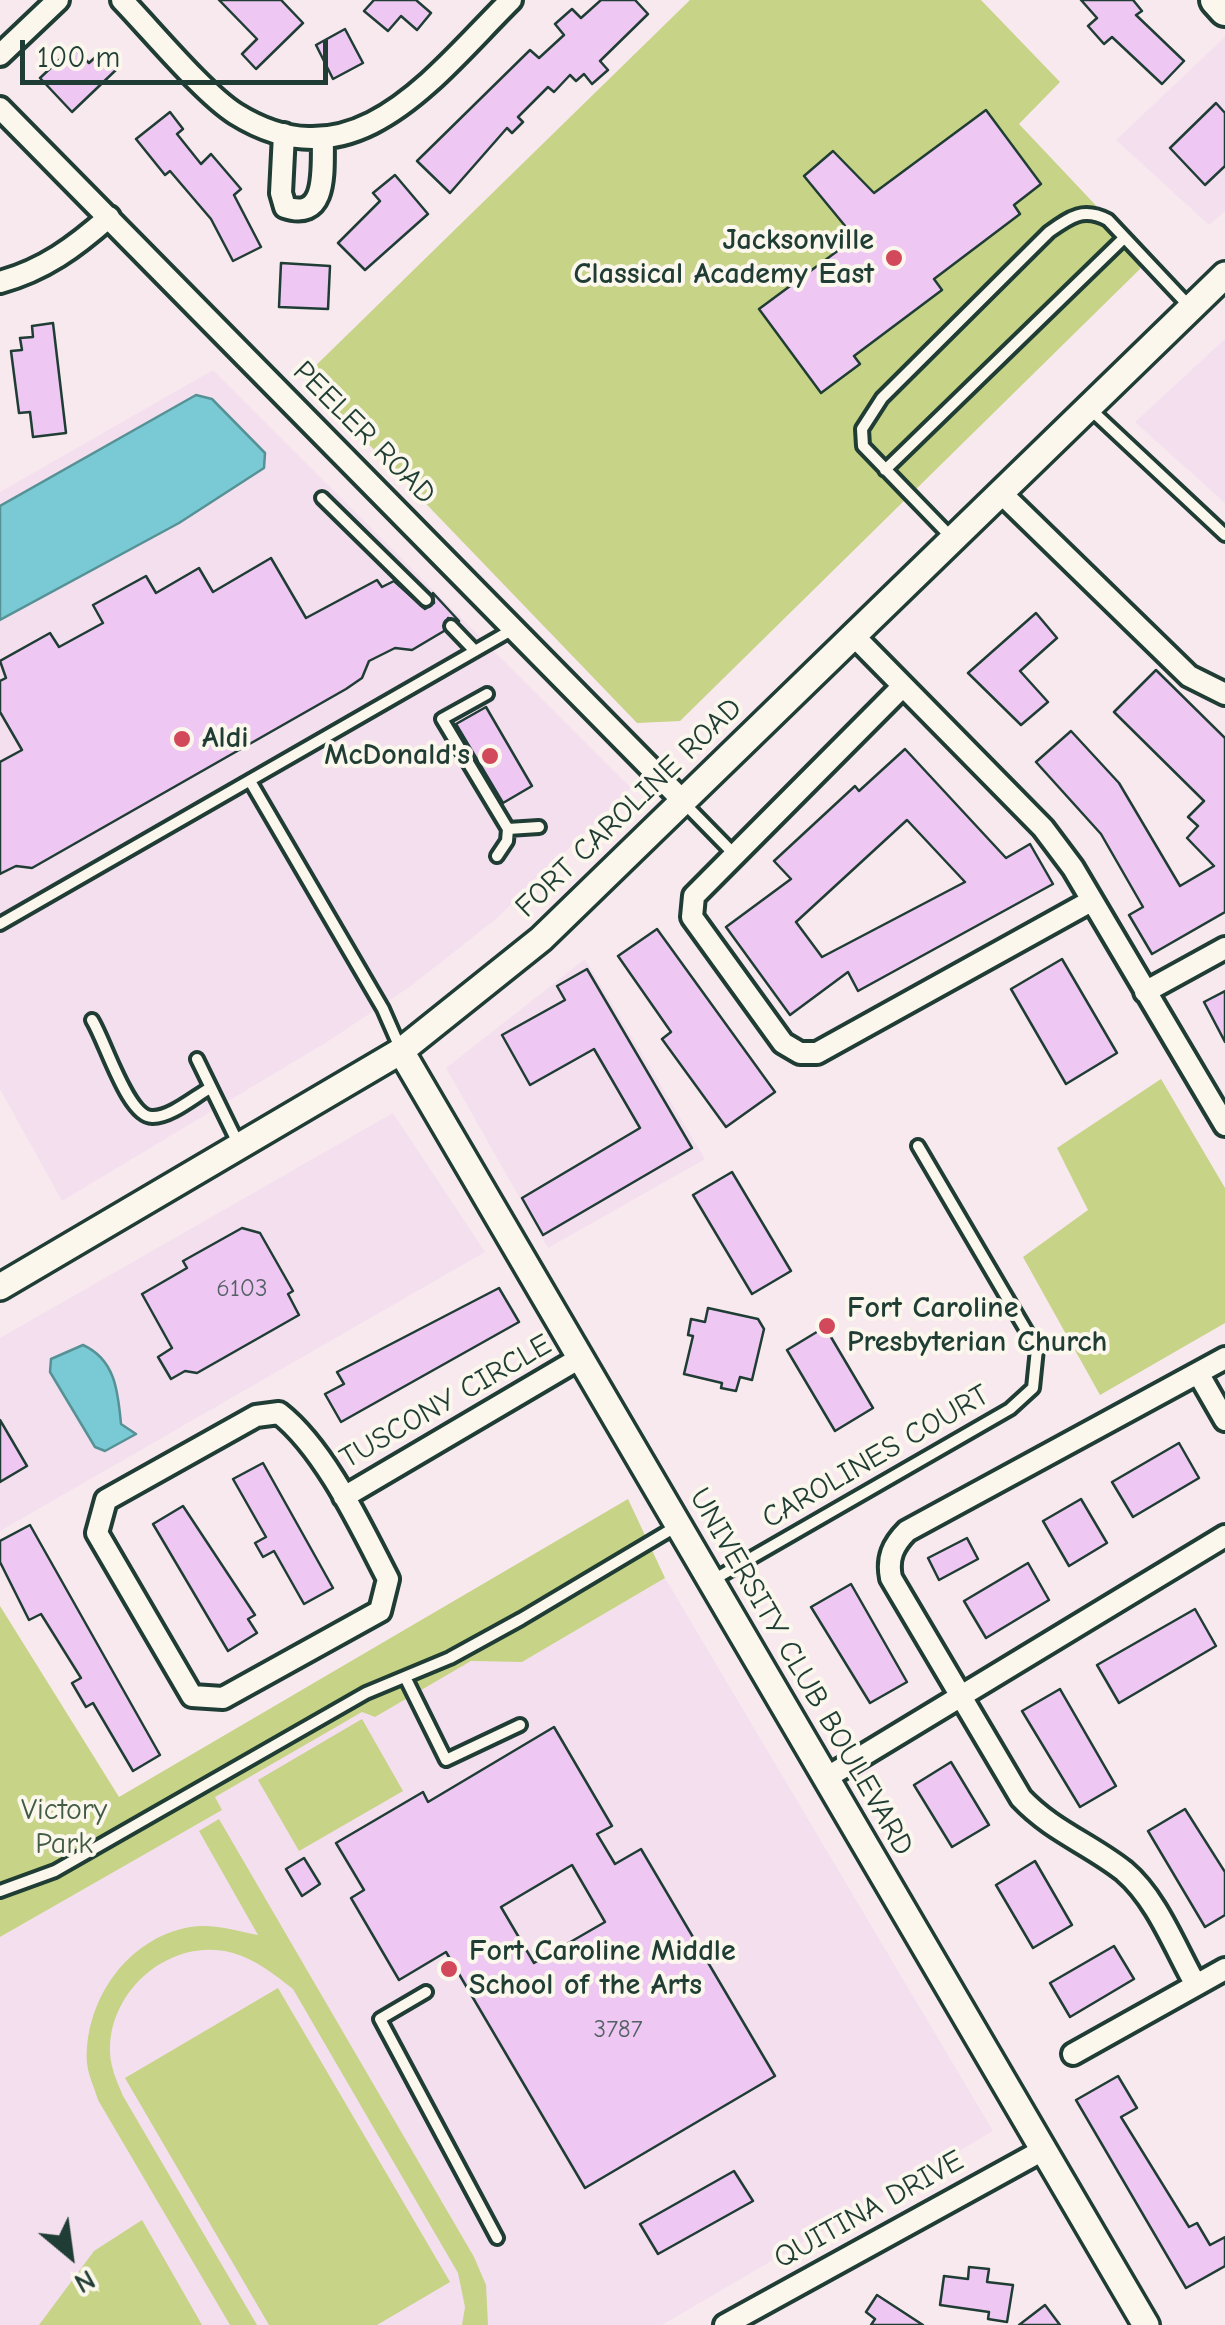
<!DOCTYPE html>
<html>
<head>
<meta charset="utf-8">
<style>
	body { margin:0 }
	#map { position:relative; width:1225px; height:2325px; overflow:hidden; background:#f7e9ee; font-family:"Comic Neue",sans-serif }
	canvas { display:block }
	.north { position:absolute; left:20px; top:2205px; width:100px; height:100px; -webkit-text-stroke:8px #fbf7ec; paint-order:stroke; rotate:151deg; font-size:28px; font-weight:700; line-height:40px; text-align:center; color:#1f3d34 }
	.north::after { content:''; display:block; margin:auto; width:35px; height:45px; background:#1f3d34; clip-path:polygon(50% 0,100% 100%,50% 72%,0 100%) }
	.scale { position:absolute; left:20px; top:40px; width:308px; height:45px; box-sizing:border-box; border:5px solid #1f3d34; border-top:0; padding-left:12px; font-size:30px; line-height:35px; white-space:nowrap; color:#1f3d34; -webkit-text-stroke:8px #fbf7ec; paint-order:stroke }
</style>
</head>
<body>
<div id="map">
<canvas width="1225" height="2325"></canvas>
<div class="north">N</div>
<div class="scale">100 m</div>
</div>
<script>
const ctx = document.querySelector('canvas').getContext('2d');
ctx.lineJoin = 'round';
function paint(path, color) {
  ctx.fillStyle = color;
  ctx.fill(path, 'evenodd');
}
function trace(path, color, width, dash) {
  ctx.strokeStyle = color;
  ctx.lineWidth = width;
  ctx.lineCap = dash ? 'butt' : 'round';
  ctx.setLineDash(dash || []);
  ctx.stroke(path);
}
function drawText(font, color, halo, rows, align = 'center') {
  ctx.font = font + ' "Comic Neue",sans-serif';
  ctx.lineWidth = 8;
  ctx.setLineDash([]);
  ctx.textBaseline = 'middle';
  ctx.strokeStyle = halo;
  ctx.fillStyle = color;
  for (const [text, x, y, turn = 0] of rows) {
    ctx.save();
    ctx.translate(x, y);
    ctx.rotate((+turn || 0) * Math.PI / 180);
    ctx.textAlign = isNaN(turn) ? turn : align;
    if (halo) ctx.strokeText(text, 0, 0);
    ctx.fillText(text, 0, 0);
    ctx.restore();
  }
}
paint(new Path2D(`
	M1225,37V211L1209,225L1116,140Z
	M1225,339V503L1135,422Z
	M213,370L631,788L497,918L411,986L330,1040L62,1201L0,1089V492Z
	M585,959L705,1159L548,1248L446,1068Z
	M393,1113L485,1252L0,1531V1338Z
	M665,1578L993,2131L662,2325H0V1937L221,1810L215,1797L362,1712L375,1717L471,1661L522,1662Z`), '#f4dfef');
paint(new Path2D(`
	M690,0H981L1060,82L1019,124L1137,249L1140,269L680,721L637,723L304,377Z
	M1161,1079L1225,1188V1323L1100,1395L1023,1257L1088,1210L1057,1148Z
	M628,1499L665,1578L522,1662L471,1661L375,1717L362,1712L215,1797L222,1810L0,1937V1606L119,1797Z
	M362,1719L403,1791L299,1851L258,1780Z
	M219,1819L474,2257L486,2285L488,2325H462L465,2307L458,2273L293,1989C275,1975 255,1959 233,1953C167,1934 98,1999 112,2066C114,2076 119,2086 123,2096L257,2325H230L98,2100C95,2089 88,2075 87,2063C84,2001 127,1938 190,1927C214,1923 236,1931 258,1935L199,1831Z
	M278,1988L450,2282L377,2325H269L125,2078Z
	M142,2220L202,2325H39L94,2251Z`), '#c7d386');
const water = new Path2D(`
	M196,395L212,399L265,453L264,468L179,523L0,620V506Z
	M83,1345C116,1360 118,1393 121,1424L136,1434L105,1451L95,1447L50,1372L51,1359Z`);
paint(water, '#7acad5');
trace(water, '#569295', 2.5);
const building = new Path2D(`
	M219,0H281L303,23L256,69L242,54L257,39Z
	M374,0H416L431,13L417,30L401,16L388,31L364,11Z
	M601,0H635L648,14L600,61L608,70L592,84L584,74L576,81L570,75L554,92L548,87L518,117L523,122L512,133L507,128L450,193L417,161L530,50L539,58L564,35L555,24L572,9L581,18Z
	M1081,0H1133L1142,11L1136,15L1184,61L1162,84L1112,37L1104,44L1088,26L1097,18Z
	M345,29L363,63L333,79L316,45Z
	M73,47L89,63L101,52L118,68L72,112L40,78Z
	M1216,103L1225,113V166L1205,185L1170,148Z
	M986,110L1041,184L1014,205L1020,214L934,279L942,290L854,356L860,364L821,393L759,309L855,238L804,176L833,151L874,193Z
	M170,112L183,129L177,134L201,164L211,154L241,189L234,195L261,247L233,261L211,219L170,171L165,175L136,139Z
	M395,175L428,214L365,270L338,243L380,201L373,193Z
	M281,263L330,266L328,309L279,307Z
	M53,323L66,433L33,437L30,412L19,413L11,351L22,350L20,338L33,337L32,326Z
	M271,558L306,618L377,580L382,587L394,581L425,609L434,603L433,593L459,621L448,618L444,631L412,650L395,648L369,661L362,678L346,689L32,868L16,866L0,874V762L22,750L0,712V681L6,678L0,661L50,633L59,647L103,623L93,605L146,576L156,593L199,568L213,592Z
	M1036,613L1057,638L1020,671L1048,702L1021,725L968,673Z
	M1156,670L1225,738V912L1152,954L1129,915L1143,907L1101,834L1036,762L1071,731L1119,783L1180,886L1214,866L1187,838L1198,826L1188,817L1204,801L1114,712Z
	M486,707L532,786L503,803L456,724Z
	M905,749L1006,858L1030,844L1053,884L858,991L848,972L790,1015L726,927L791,879L774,861L855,786L859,791ZM907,820L965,882L822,957L796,922Z
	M657,929L775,1092L726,1127L662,1039L671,1032L618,956Z
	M1062,959L1117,1053L1066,1084L1011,989Z
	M587,969L692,1148L543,1235L522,1198L640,1128L594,1049L530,1085L502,1035L565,1000L557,986Z
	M1225,991V1042L1204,1002Z
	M732,1172L791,1271L752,1294L693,1195Z
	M242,1228L260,1233L293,1291L288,1294L299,1315L197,1373L185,1371L171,1379L158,1357L172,1348L142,1294L187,1268L183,1261Z
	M499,1288L519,1322L341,1422L325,1394L344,1384L337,1372Z
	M708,1308L758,1319L764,1329L752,1380L740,1377L736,1391L721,1388L722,1383L684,1374L693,1336L688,1335L691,1319L705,1322Z
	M825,1327L873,1408L835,1431L787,1350Z
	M0,1420L27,1466L0,1482Z
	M1179,1443L1199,1478L1133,1517L1112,1482Z
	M263,1463L333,1588L304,1604L274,1551L263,1557L255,1543L266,1537L233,1479Z
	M1081,1499L1107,1543L1069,1566L1043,1521Z
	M183,1506L255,1615L248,1619L257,1633L228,1651L153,1524Z
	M30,1525L160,1755L133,1771L93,1703L86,1707L72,1683L81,1678L41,1614L29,1620L0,1562V1541Z
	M967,1538L978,1559L939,1580L928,1558Z
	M1028,1563L1049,1600L986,1638L964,1601Z
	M851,1584L907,1682L870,1703L811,1607Z
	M1195,1609L1216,1646L1119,1703L1097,1665Z
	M1060,1689L1116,1786L1080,1807L1022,1711Z
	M554,1727L612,1826L597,1834L615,1864L641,1849L775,2076L585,2188L446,1952L399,1980L351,1898L364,1890L336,1843L423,1792L428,1802ZM572,1865L605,1922L534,1963L501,1907Z
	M951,1762L989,1825L952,1847L914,1785Z
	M1185,1809L1225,1872V1915L1205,1927L1148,1831Z
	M304,1858L320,1884L302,1896L286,1869Z
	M1035,1861L1072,1925L1033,1948L996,1885Z
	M1114,1946L1134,1979L1070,2017L1050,1983Z
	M1118,2076L1137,2108L1121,2117L1189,2227L1197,2223L1210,2245L1225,2237V2266L1186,2288L1076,2100Z
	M734,2171L753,2201L658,2254L640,2224Z
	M969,2267L989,2269L987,2282L1013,2285L1007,2322L988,2319L989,2312L940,2305L944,2276L968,2279Z
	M877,2295L923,2325H871L875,2319L866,2312Z
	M1045,2305L1060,2325H1019Z`);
paint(building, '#eec8f2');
trace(building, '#1f3d34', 2.5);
const service = new Path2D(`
	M1088,407L1225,535
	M885,470L1124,238
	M322,498L426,600
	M952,538L863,446L862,429L882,398L1049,232C1070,217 1083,207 1108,220L1189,306
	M451,626L475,651
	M487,694L442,719L508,829L507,841L497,856
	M250,781L383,1009L401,1050
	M684,803L734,854
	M508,829L539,827
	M0,924L515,628
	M92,1020C105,1040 128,1119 153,1117C171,1117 194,1097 210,1088
	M197,1059L238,1143
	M713,1580L1010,1409L1033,1388L1037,1349L918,1146
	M406,1679L446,1760L520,1725
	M0,1891L55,1871L366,1693L450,1658L521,1619L677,1526
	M426,1992L380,2019L497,2238`);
const minor = new Path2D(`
	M122,0C151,30 204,94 236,114C355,188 435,75 511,0
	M0,55L58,0
	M0,108L684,802
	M284,134L281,193L285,207C329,222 322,167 323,138
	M0,282C44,270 75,247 109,217
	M1000,492L1189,676L1225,694
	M853,635L1043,828L1073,868L1225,1125
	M902,687L694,896L692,917L783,1043L800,1053H817L1091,901
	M1145,992L1225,948
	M1198,1373L1225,1420
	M279,1413C325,1449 361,1527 388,1579L380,1611L223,1698L192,1696L97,1533L106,1500L256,1416Z
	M344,1497L580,1358
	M826,1778L1225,1536
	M1196,1985C1175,1948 1157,1899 1124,1871C1090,1844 1052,1831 1021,1798L891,1578C887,1558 893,1545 907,1531L1225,1358
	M1073,2054L1225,1969
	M725,2325L1043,2150`);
const tertiary = new Path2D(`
	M401,1051L1146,2325
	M0,1287L401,1051L541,939L1225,275`);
const secondary = new Path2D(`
	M1216,0L1225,10`);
trace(service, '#1f3d34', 18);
trace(minor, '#1f3d34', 28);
trace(tertiary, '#1f3d34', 32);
trace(secondary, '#1f3d34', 38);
trace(service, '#fbf7ec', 10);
trace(minor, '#fbf7ec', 20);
trace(tertiary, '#fbf7ec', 25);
trace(secondary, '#fbf7ec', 30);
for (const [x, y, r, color] of [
	[894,258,10,"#d1495b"],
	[182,739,10,"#d1495b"],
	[490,756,10,"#d1495b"],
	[827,1326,10,"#d1495b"],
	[449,1969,10,"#d1495b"]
]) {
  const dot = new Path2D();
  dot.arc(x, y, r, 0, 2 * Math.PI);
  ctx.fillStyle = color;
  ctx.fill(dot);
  trace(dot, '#fbf7ec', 4);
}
drawText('25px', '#536064', null, [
	["6103",242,1289],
	["3787",618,2030]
]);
drawText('bold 30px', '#1f3d34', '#fbf7ec', [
	["Jacksonville",874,241,"right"],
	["Classical Academy East",874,275,"right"],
	["Aldi",202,739],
	["McDonald's",470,756,"right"],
	["Fort Caroline",847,1309],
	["Presbyterian Church",847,1343],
	["Fort Caroline Middle",469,1952],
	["School of the Arts",469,1986]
], 'left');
drawText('30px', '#1f3d34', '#fbf7ec', [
	["PEELER ROAD",364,433,45],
	["FORT CAROLINE ROAD",629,808,-44],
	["TUSCONY CIRCLE",446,1402,-30],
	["CAROLINES COURT",876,1457,-30],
	["UNIVERSITY CLUB BOULEVARD",801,1672,60],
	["QUITINA DRIVE",869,2210,-29]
]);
drawText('30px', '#415b44', '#fbf7ec', [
	["Victory",64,1811],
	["Park",64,1845]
]);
</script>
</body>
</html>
